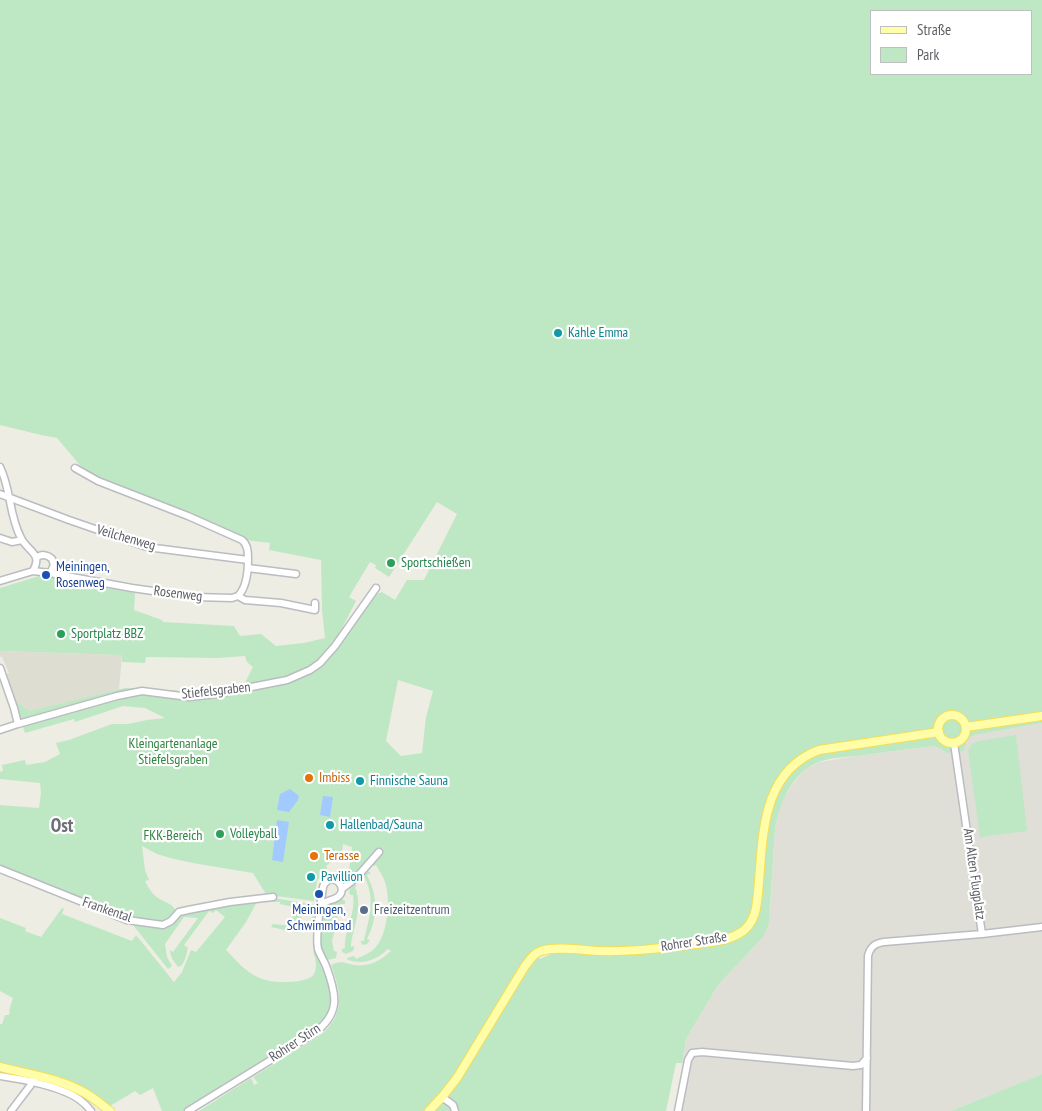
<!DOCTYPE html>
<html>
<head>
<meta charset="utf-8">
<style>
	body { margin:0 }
	#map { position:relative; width:1042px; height:1111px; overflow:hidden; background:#eeede3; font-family:"PT Sans Narrow",sans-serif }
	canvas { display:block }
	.legend { position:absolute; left:870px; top:10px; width:162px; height:65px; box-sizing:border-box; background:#fff; border:1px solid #bdbfc1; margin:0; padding:6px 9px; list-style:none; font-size:15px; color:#5b5e64 }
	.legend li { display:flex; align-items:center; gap:10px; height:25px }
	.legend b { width:25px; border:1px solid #bdbfc1 }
</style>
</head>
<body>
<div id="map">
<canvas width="1042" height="1111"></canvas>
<ul class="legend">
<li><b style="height:6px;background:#fffda7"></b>Straße</li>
<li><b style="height:14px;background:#bee7c4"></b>Park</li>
</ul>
</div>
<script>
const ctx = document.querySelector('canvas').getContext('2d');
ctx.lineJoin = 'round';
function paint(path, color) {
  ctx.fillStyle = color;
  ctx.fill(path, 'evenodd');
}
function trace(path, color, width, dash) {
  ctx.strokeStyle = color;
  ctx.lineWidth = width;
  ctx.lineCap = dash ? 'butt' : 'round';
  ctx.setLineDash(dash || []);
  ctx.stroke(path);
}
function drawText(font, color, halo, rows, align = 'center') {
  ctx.font = font + ' "PT Sans Narrow",sans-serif';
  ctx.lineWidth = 4.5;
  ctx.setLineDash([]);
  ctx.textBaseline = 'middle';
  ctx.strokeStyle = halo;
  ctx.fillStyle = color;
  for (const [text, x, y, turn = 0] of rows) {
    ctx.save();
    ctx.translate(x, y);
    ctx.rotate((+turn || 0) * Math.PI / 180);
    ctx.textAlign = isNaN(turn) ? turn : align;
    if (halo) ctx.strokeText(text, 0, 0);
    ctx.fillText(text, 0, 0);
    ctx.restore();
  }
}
paint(new Path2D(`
	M1042,723V1074L951,1111H680L688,1064L682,1063L686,1039L718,985L764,936L770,913L775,829L777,817L780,806L785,796L792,785L800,775L806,769L820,762L850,757L933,746L941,749L947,753L964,747L969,739L975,735Z`), '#dfdfd7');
paint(new Path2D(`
	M0,651L122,655L119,690L29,711L14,699L4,675L9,673L2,657H0Z`), '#deddd1');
paint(new Path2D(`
	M0,0H1042V723L975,735C968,738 965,744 964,751L947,753L941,749L933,746C910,749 887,752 864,755C850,757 832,757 819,762C792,772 779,804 775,829L769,923L764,936L718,985L686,1039L682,1063H676L666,1111H199L251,1078L254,1085L258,1083L253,1077L319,1036C346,1016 341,991 331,965C343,960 342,963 354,965C369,967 380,961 391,951L388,949C376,960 364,965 348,960L347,958L354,956L356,959C362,956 368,954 373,950C388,937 391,900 385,882C383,876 379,870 376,865L373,866L370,859L367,860L349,879L347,880H345V875L346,874L347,870H349L352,847L343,844L342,851H340L336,857L330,860L329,864L326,866L327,868L326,874L317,880L314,901L276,896L275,894L267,896L253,873L193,863L170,858L157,854L142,846L145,870L149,880L145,881C148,887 152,894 158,898C164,902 171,903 175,909L174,915L167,922L127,918L0,865V805L39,808L41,793L40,783L0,779V772L3,771L2,765L25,760L26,765L45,762L60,754L56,743L69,740L112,724H128L147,720L165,718L145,708L123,706L75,722L74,719L25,733L14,699L29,711L125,688L186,691L204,690L245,683L253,667L247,662L245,656L217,658L146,657L145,663L122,662V655L0,651V588L39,576H42L135,593L134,610L162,620L163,622L234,626L240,636L261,634L276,646L304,643L325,638L322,610L321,560L269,550L270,543L245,540L90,475L78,463L57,438L41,435L0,425ZM871,11H1031V74H871ZM437,502L457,514L424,580H407L395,600L382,592L377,594L373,597L334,644L356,601L349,597L370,562L376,565L375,568L389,577ZM398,680L433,691L426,717L422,753L401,756L386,741ZM733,932L736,939L679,950L637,954L615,955L553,953L540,959L533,951L538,948L546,945C608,947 673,952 733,932Z
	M1016,735L1027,831L980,837L968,750L972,744L979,741Z
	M368,871L371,873L367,875C378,896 378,917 367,939L370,940L367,944L362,945L361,941H364C369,916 376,903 365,878L362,879L361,878Z
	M354,884L357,886L355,887C363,907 354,925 351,944V947L354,946C355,952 350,952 346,954L342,952V949L345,948C344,930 356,913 353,895H350C348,890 351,888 354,884Z
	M273,898L316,905L314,919H312L313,910L303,909L301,918L299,933L271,927L273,924L291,926L294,907L280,904V902H273Z
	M342,899L345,901V904H341L332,941L334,951L337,952L336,958L328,960C318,949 320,932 321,918H325V915L322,914C323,904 333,902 342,899Z
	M258,900L246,922L226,950C234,958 242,968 252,974C257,977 264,980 270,981C278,983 310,983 314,974C318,966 315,958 313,951L317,952C325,972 341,1000 324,1021C321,1025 316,1028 312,1031L183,1111H162L153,1088L140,1095L135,1091L110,1106L88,1090L71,1081L58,1077L0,1064V1024H2L5,1015H9L10,1007L13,998L0,991V918L26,928L25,931L41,937L62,908L64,909L62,914L132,941L136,935L174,982L182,972L191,950L196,952L225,917L216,910L213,913L209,911L184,945L188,948C186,955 185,965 178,967C174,961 170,957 170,950L173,952L198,918L184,917L165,944L167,957L172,966L168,969L133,925L135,922L164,927L181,913Z
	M1042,1074V1111H951Z`), '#bee7c4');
paint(new Path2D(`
	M290,789L299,796L298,800L289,812L277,810L280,794Z
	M323,796L333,797L330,817L320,815Z
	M277,820L289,822L283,862L272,860Z`), '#a2caff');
const minor = new Path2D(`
	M0,467C11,489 9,516 21,538C28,552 43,553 33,571
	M75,468L98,481L188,516L242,540C248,545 248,552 248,560
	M0,494L69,520L147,547L248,560C248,572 247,587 238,596
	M0,538L12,542L22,540
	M36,558C41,554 47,554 52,559L54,565L50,573
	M248,568L296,574
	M0,581L33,571L50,573L132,588L195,597L232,598L238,596
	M238,596L245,600L281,603L315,610V603
	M0,668L14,708L18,724
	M0,730L18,724L117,696L142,691L189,697L216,694L287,680L310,670L320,663L335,646L376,588
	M954,743L982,934
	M0,869L127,920L163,925L171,921L179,912L188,910L230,902L273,897
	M342,889L356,878L379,852
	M0,1076C22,1079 63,1087 80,1100C84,1103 88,1107 91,1111
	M442,1097L453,1105L455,1111
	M11,1111L30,1086L34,1079
	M188,1111L313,1034C341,1014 337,995 326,966C324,961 320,955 318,949C315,936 321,901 323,887C325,881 329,878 336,880C344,886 344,895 334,899C332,900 329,900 326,902C325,902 321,907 321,908
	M678,1111L688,1060L692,1053L702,1052L853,1066L861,1065L867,1058
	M866,1111L868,956C870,947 875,943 884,942L982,934L1042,927`);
const major = new Path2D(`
	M938 729a14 14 0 1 1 28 0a14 14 0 1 1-28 0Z
	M966,727L1042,716
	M0,1067C28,1074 59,1078 85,1093C94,1098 102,1105 110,1111
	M429,1111L442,1097L457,1078L525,966C530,960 534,953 541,951C555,946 583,950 598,951C631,952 664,948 696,944C711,942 727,941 740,933C758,922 757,901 759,882C763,832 763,771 819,750L939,732`);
trace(minor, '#bbbcc2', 9);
trace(major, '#f6de54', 10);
trace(minor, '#fff', 6);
trace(major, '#fffda7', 8);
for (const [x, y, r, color] of [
	[558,333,5,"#0f9aa8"],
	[391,563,5,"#2e9e5b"],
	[46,575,5,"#1a4fb4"],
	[61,634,5,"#2e9e5b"],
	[309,778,5,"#e8710a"],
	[360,781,5,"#0f9aa8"],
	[330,825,5,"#0f9aa8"],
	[220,834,5,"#2e9e5b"],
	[314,856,5,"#e8710a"],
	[311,877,5,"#0f9aa8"],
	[319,894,5,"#1a4fb4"],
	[364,910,5,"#5c6f8a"]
]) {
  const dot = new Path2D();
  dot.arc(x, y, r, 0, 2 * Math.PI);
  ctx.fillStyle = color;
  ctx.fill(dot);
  trace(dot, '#fff', 2);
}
drawText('14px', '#0d838f', '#fff', [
	["Kahle Emma",568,333],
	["Finnische Sauna",370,781],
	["Hallenbad/Sauna",340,825],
	["Pavillion",321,877]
], 'left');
drawText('14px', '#5b5e64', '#fff', [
	["Veilchenweg",126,538,16],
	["Rosenweg",178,594,7],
	["Stiefelsgraben",216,691,-6],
	["Am Alten Flugplatz",974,874,82],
	["Frankental",107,910,19],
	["Rohrer Straße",694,942,-9],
	["Rohrer Stirn",295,1043,-33]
]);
drawText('14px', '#27864d', '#fff', [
	["Sportschießen",401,563],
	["Sportplatz BBZ",71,634],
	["Volleyball",230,834]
], 'left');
drawText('14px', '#164399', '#fff', [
	["Meiningen,",56,567],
	["Rosenweg",56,583],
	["Meiningen,",319,910,"center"],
	["Schwimmbad",319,926,"center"]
], 'left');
drawText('14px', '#318540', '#fff', [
	["Kleingartenanlage",173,744],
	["Stiefelsgraben",173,760],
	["FKK-Bereich",173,836]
]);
drawText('14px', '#c56008', '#fff', [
	["Imbiss",319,778],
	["Terasse",324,856]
], 'left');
drawText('14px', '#4e5e75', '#fff', [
	["Freizeitzentrum",374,910]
], 'left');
drawText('bold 19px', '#6c7076', '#fff', [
	["Ost",62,827]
]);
</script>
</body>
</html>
